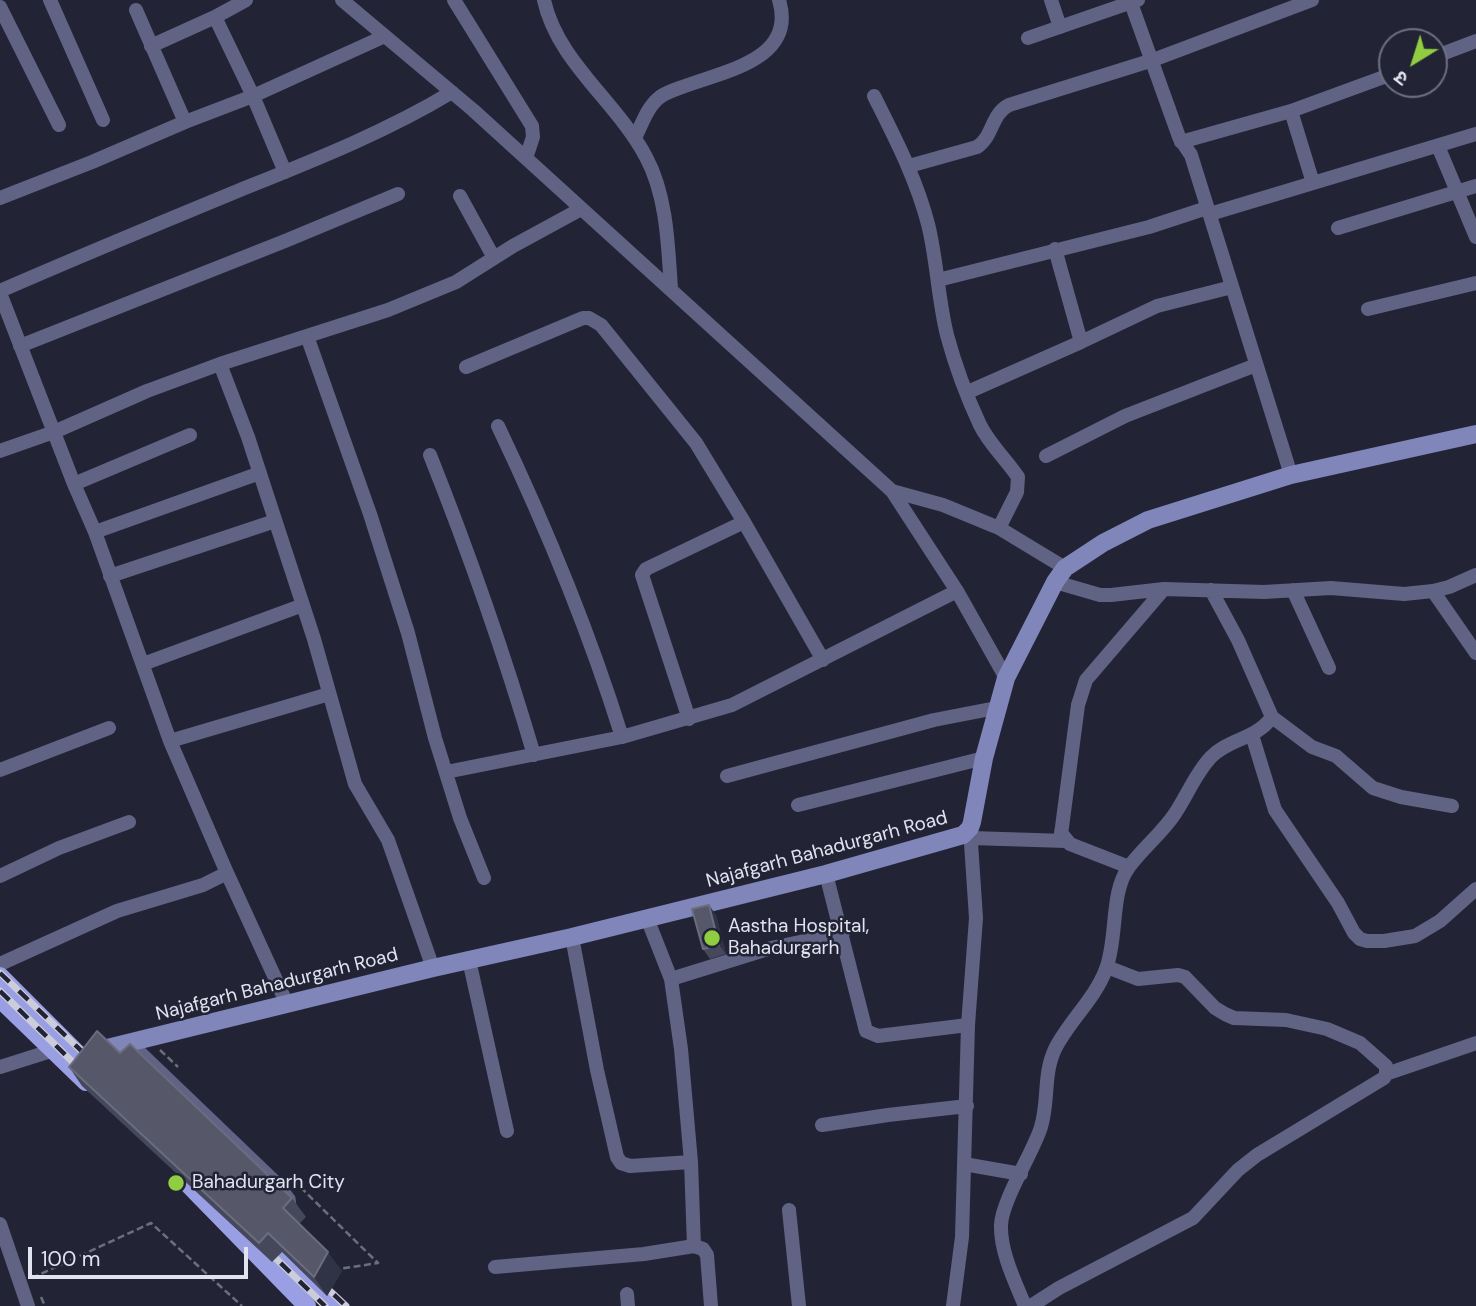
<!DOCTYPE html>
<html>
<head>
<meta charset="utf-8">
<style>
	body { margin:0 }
	#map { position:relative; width:1476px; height:1306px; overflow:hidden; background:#222436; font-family:"DM Sans","Noto Sans Devanagari",sans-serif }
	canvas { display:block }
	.north { position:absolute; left:1378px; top:28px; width:70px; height:70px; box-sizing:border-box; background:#222436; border:2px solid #6e7080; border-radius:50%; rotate:218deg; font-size:19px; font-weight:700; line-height:28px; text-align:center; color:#e1e3ef }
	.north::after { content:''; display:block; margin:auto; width:24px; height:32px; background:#91cd40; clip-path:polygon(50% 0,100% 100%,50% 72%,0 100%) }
	.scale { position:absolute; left:28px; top:1247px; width:220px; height:32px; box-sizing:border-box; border:4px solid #e1e3ef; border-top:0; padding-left:9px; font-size:21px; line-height:24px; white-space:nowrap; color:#e1e3ef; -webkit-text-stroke:5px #222436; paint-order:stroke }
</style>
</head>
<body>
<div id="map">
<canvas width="1476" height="1306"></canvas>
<div class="north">उ</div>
<div class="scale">100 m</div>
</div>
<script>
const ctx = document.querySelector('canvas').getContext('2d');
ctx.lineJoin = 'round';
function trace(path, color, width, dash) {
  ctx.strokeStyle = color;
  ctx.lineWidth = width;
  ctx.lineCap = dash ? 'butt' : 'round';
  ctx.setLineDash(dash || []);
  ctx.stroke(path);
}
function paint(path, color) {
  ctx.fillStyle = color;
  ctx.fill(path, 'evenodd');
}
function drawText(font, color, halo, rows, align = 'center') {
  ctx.font = font + ' "DM Sans",sans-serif';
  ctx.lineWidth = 5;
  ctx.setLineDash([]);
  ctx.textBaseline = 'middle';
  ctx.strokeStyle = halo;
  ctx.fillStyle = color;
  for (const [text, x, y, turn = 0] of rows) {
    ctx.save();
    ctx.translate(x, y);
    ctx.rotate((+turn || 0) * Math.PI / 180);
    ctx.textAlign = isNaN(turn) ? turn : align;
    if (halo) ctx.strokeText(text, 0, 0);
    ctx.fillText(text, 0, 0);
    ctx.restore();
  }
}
trace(new Path2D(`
	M160,1050L178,1067
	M293,1180L378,1263L339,1269
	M32,1278L151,1223L242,1306
	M41,1297L45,1306`), '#6c6e7d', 2.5, [7, 3.5]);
trace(new Path2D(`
	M135,1043L278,1180L292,1198L293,1207`), '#606384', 7);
trace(new Path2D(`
	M50,0L103,120
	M342,0L473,110L892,491L957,591L1006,678
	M454,0L532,126L533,137L526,158
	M544,0C557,61 617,102 646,157C667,196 668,245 671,289
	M1051,0L1060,27
	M1131,3L1179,137L1191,155L1291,475
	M0,7L59,125
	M136,10L185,122
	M215,17L253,96L285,172
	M1028,38L1138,0
	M151,46L215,17L246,0
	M1434,57L1476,41
	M874,96C895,138 916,178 928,224C937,260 938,299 947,335C955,365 967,397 980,425C990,445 1006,459 1018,477L1017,492L999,528
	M1291,111L1313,183
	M635,138C642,124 647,107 660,97C667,92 677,89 685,86C725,71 797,59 779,0
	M1181,142L1291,111L1392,74
	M1438,146L1476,237
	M909,166L977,147C993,137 991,114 1009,105L1153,60L1312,0
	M460,196L494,258
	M0,198L92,162L185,122L253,96L385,36
	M1210,214L1476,134
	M1338,228L1476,186
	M1055,249L1081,342
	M938,280L1149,227L1207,208
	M0,291C80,256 160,223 240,190C312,161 386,132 452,92
	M0,293L74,484L95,532L170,741L227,873L203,885L117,911L0,964
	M1368,309L1476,283
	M307,336L370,514L408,633L435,738L460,818L484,878
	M20,346L285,241L398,194
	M220,364L248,437L314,639L355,784L388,840L433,968
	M466,367L583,318H589L601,325L696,443L744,522L823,660
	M968,392L1081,342L1157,306L1232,287
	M498,426C547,529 588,628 622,737
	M0,451L54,432L147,391L220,364L388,310L456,282L513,246L581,209
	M430,455C469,553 504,653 534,755
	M1046,456L1125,416L1256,365
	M74,484L190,435
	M892,491L943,505L999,528L1065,568
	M95,532L260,473
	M110,576L275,521
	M1055,582L1100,595H1111L1164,589L1264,592L1331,588L1404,594L1433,591L1449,587L1476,575
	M1293,590L1329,668
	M1433,591L1476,653
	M143,664L303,605
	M1272,717L1312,747L1336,756L1373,788L1401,797L1452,806
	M689,719L642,575L646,569L744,522
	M1252,735L1275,810L1338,903L1354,933L1360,939L1367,941H1384L1415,936L1440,921L1476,889
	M170,741L329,694
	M0,770L109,728
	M446,772L622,737L732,705L957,591
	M727,776L934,720L996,708
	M798,805L984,758
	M971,838L1066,841
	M1129,867L1070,844L1061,833L1062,827L1078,705L1086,680L1164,589
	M227,873L287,1004
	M826,874L866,1031L878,1036L968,1025
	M0,876L59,848L129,822
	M647,918L671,979L681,1049L691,1162L694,1246L703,1249L707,1255L711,1306
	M572,937L597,1070L617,1157L621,1163L630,1166L691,1162
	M469,960L507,1131
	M671,979L771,948L843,933
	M0,1067L54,1050
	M1386,1074L1476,1043
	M822,1125L888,1115L967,1106
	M964,1164L1021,1174
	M789,1210L799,1306
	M0,1224L28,1306
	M495,1267L644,1254L694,1246
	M627,1294L628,1306
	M953,1306L962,1237L968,1025L976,918L970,828
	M1025,1306C1015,1282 1000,1251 1001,1225C1002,1200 1033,1153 1041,1127C1049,1101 1043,1074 1055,1049C1069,1021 1095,999 1106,969C1118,937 1110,892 1129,867C1142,849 1161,834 1174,815C1187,796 1195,774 1211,757C1228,739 1257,739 1272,717L1238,640L1211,590
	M1031,1306L1059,1288L1193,1218L1238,1170L1257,1155L1384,1078L1386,1074V1066L1360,1043L1327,1029L1286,1020L1234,1018L1225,1014L1215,1008L1185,977L1178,975L1138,979L1107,967`), '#606384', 14);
trace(new Path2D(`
	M91,1052L433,968L572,937L826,874L963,835L970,828L972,822L984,758L1006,678L1055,582L1065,568L1103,543L1148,520L1291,475L1476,434`), '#8085ba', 18);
trace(new Path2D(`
	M0,976L94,1070
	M0,999L86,1082
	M185,1181L307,1306
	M270,1240L336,1306`), '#9a9fe4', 18);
const rail = new Path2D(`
	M0,973L96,1065
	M0,991L86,1075
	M262,1245L325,1306
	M315,1277L346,1306`);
trace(rail, '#cbcdda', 7);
trace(rail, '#222436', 4.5, [13]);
paint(new Path2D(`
	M716,915L726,954L710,959L703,949Z
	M69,1067L292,1198L306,1217L299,1224L342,1271L327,1296L282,1252L272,1262L82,1086Z`), '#45475a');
paint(new Path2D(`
	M709,905L716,915L726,954L719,945Z
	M328,1252L342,1271L327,1296L314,1277Z`), '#303245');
const building = new Path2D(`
	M709,905L719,945L703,949L692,909Z
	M97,1031L120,1053L130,1044L292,1198L283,1208L328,1252L314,1277L268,1233L259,1243L69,1067Z`);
paint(building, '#56586a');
trace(building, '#6b6d7f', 2);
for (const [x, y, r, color] of [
	[712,938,9,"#91cd40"],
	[176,1183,9,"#91cd40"]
]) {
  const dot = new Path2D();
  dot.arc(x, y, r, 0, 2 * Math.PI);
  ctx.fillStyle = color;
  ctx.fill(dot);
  trace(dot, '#222436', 2.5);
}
drawText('19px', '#e1e3ef', '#222436', [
	["Najafgarh Bahadurgarh Road",827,850,-15],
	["Najafgarh Bahadurgarh Road",277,985,-14]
]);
drawText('19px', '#e1e3ef', '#222436', [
	["Aastha Hospital,",728,927],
	["Bahadurgarh",728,949],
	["Bahadurgarh City",192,1183]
], 'left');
</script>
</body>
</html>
